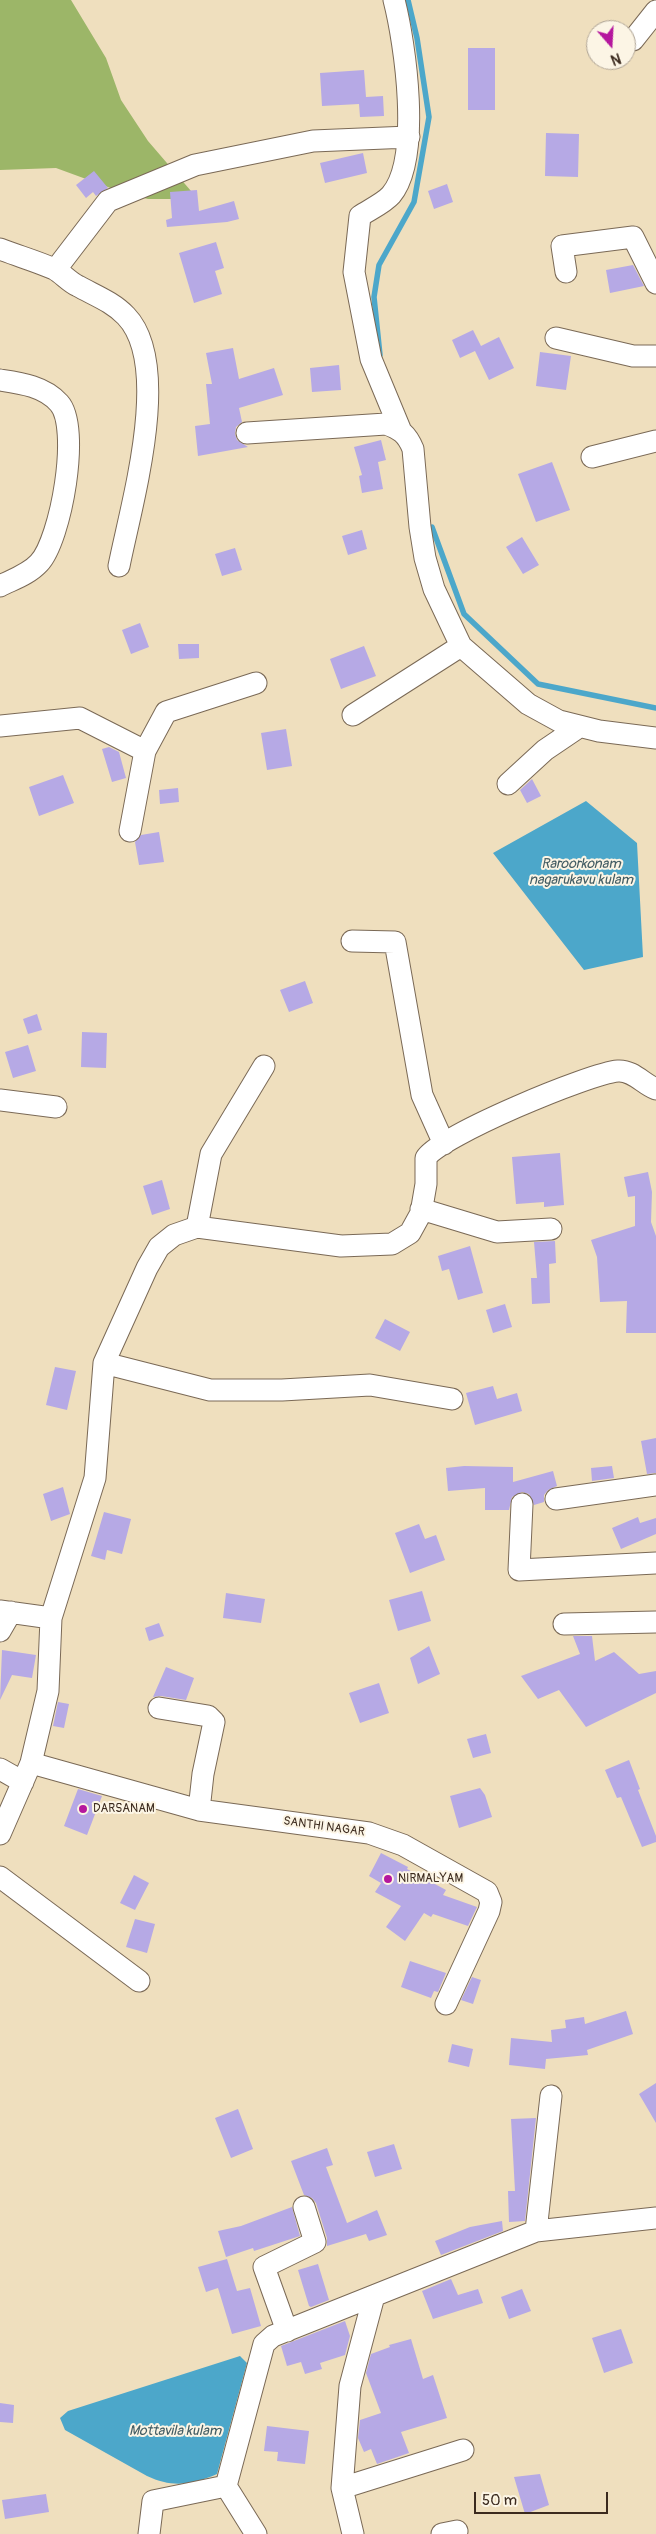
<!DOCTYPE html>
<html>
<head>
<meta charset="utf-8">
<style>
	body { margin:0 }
	#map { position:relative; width:656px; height:2534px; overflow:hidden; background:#efdfbe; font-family:Pangolin,sans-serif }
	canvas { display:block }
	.north { position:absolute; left:586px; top:20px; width:50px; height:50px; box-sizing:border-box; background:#fcf5e5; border:1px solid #afa495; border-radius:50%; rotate:161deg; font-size:14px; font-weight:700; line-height:20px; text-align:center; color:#3b2a1e }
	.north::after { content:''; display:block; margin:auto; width:18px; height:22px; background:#b5179e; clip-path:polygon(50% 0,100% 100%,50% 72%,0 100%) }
	.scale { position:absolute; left:474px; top:2492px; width:134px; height:22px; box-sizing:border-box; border:2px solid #3b2a1e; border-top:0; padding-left:6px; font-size:15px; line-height:18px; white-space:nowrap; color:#3b2a1e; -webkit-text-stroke:4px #fcf5e5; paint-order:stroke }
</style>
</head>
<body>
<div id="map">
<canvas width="656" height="2534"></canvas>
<div class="north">N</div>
<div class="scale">50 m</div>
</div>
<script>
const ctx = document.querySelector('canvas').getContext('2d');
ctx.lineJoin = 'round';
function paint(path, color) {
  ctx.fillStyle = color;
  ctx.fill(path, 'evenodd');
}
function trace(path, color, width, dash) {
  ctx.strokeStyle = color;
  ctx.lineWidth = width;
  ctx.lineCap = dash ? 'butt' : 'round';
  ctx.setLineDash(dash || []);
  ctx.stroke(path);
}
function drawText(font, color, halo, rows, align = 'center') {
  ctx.font = font + ' Pangolin,sans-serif';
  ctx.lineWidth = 4;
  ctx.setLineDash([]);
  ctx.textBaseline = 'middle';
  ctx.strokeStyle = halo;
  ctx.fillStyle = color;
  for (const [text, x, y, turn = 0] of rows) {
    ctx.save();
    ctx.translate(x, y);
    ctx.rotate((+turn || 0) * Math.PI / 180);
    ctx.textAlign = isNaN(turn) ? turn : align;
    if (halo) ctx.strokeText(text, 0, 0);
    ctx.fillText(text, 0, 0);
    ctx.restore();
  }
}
paint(new Path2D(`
	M0,0H71L106,58L121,100L148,141L191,191L178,199H148L127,194L56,168L0,170Z`), '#9cb668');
paint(new Path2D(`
	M586,801L637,843L643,957L584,970L493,853Z
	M240,2356L247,2363L217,2474C192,2485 172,2488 147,2476L65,2430L60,2418L68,2411Z`), '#4ca7ca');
trace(new Path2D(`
	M380,355L374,297L379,265L414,202L429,117L417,38L408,0
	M432,527L464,614L538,684L656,708`), '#4ca7ca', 5.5);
paint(new Path2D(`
	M468,48H495V110H468Z
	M364,70L366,97L383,96L384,116L360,117L359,104L322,106L320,73Z
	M546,133L579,134L578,177L545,176Z
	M363,153L367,173L325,183L320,163Z
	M94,171L108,188L96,196L93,192L86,198L76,185Z
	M447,184L453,202L434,209L428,191Z
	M197,190L199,211L234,201L239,219L227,222L167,227L166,220L172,218L170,192Z
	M216,242L224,268L215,271L222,294L194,303L179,253Z
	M633,265L644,286L610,293L606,270Z
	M473,330L481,346L499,337L514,368L489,380L475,351L460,358L452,340Z
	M233,348L239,379L274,368L283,395L239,408L242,422L236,427L235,434L237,440L248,447L198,456L195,426L210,424L206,384H212L206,353Z
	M540,352L571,356L566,390L536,386Z
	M339,365L341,390L312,392L310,368Z
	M381,440L386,460L378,462L383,489L362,493L359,476L362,475L354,447Z
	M552,462L570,510L536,522L518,474Z
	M362,530L367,549L348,555L342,536Z
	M522,537L539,565L523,574L506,547Z
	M235,548L242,570L222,576L215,554Z
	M140,623L149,647L131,654L122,630Z
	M178,644H199V658L179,659Z
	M364,646L376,676L341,689L330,659Z
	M286,729L292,766L267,770L261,733Z
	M109,747L119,752L126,778L112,782L102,749Z
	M63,775L74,803L39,816L29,787Z
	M532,779L541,796L527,803L520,790Z
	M178,788L179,802L160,804L159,790Z
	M159,832L164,862L139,865L135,842L141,835Z
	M305,981L313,1003L289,1012L280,990Z
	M37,1014L42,1030L28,1034L23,1019Z
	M82,1032L107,1033L106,1068L81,1067Z
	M28,1045L36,1071L13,1078L5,1052Z
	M560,1153L564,1205L544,1207V1202L516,1204L512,1157Z
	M648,1172L652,1192L651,1222L656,1236V1333H626L627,1301L600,1302L597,1257L591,1240L635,1226V1196L628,1197L624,1177Z
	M162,1180L170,1209L152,1215L143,1186Z
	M555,1241L556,1263L549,1264L550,1303L532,1304L531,1278H537L534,1242Z
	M470,1246L483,1293L458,1300L449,1269L442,1271L438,1256Z
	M505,1304L512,1327L493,1333L486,1310Z
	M385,1319L410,1332L400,1351L375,1338Z
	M55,1367L76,1371L67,1410L46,1405Z
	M493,1386L497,1399L517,1393L522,1411L475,1425L466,1393Z
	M656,1438V1473L647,1474L641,1441Z
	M464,1466L513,1467V1482L553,1471L557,1486L548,1490L544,1495V1502L534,1505L529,1494L522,1492L512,1497L509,1510H485V1488L448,1491L446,1468Z
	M612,1466L614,1478L592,1481L591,1468Z
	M63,1487L70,1514L51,1521L43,1494Z
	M104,1512L131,1519L122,1554L107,1550L105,1560L91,1556Z
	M638,1517L640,1523L656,1518V1534L621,1549L612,1528Z
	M419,1524L425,1539L436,1535L445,1560L410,1573L395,1533Z
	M422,1591L431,1621L398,1631L389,1600Z
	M226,1593L265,1599L261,1623L223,1618Z
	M159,1623L164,1636L149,1641L145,1628Z
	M573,1636H592L595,1661L614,1652L639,1674L656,1671V1693L586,1727L559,1690L538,1699L521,1676L580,1654Z
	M429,1646L440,1674L418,1684L410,1658Z
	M2,1650L36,1655L32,1678L12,1675L0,1700Z
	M166,1667L194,1678L186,1700L161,1696L153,1697Z
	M379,1683L389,1713L360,1723L349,1693Z
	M58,1702L69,1704L64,1728L53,1726Z
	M486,1734L491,1753L473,1758L467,1739Z
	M629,1760L640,1789L638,1790L656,1836V1842L642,1847L621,1797L617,1798L605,1770Z
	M480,1788L485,1795L492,1817L459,1828L450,1796Z
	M78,1789L102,1796L87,1835L64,1826Z
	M381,1853L408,1867L407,1869L446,1890L443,1895L477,1907L468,1926L433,1914L431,1917L424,1913L405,1941L386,1927L401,1906L375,1892L381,1883L369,1876Z
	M134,1875L149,1883L135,1910L120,1903Z
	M135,1919L155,1924L147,1953L126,1947Z
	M410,1961L446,1973L438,1992L434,1991L431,1998L401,1987Z
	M472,1977L481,1980L473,2004L461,2000Z
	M626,2011L633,2034L587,2050L588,2055L546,2059L545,2069L509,2065L511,2038L552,2042L551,2030L566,2028L565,2020L584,2017L585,2024Z
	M452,2044L473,2049L469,2067L448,2062Z
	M656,2083V2123L639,2094Z
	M238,2109L253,2149L231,2158L215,2118Z
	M536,2118L525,2221L509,2222L508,2191H515L511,2119Z
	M394,2144L402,2169L375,2177L367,2152Z
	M327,2148L333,2165L326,2167L347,2223L377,2210L387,2235L369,2241L366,2234L327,2246V2238L316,2203L312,2198L304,2195L291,2161Z
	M292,2207L300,2236L254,2251L253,2248L226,2257L218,2231L241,2226Z
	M502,2221L503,2231L441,2255L435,2241L470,2227Z
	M227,2259L237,2291L250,2288L261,2326L232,2334L218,2288L206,2292L198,2267Z
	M318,2264L329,2300L311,2307L309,2306L298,2270Z
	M451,2279L458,2295L478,2289L483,2303L433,2319L422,2291Z
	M522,2289L531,2311L509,2319L501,2297Z
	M345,2321L350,2336L345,2355L320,2363L322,2369L305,2374L301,2362L287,2366L281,2346Z
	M621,2329L633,2363L604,2373L592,2338Z
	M411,2339L423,2379L433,2375L447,2418L401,2432L409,2453L377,2464L371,2449L364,2452L358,2438L360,2420L381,2413L366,2373L371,2354L390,2347L389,2345Z
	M0,2403L14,2405L13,2423L0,2422Z
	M267,2426L309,2431L305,2464L277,2461L278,2452L264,2451Z
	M540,2474L549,2505L525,2514L514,2477Z
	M46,2494L49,2512L5,2519L2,2500Z`), '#b6a9e5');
const minor = new Path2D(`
	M394,0C405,43 422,158 391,195C384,203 369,210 360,216L354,272L371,359L400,429
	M633,40L656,11
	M0,249C18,256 36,261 54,269C62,273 69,282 78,286C94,295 113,302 126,316C173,365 131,505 119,566
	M56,269L108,201L195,165L313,141L409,137
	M566,272L562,246L633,237L656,283
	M556,338L633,356H656
	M0,380C20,383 44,386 59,403C81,427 61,540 39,563C29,574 14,579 0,586
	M247,433L386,424C400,429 407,434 413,449L420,527L425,558L434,589L461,646L528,704L559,721L599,731L656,738
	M592,457L656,441
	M353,715L461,646
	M0,726L80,718L145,751L166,712L256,683
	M508,784L545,750L579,727
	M130,831L145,751
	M352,941L395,942L422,1095L444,1144
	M0,1100L56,1107
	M421,1209L497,1232L551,1229
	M197,1227L211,1154L264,1066
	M104,1363L210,1390H282L370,1385L452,1399
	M556,1499L656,1485
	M522,1504L519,1570L656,1563
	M0,1611L51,1618L95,1478L104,1363L147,1268L159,1247L174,1235L197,1227L341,1246L392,1244L410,1233L421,1213L426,1184V1158C439,1136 590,1073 618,1071C633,1070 643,1084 656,1089
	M564,1624L656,1622
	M0,1631L11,1612
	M159,1708L208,1716L214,1722L203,1774L199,1810
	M31,1763L199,1810L369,1833L403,1845L487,1892L491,1902L489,1911L446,2004
	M0,1769L23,1782
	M0,1834L31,1763L48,1691L51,1618
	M0,1877L139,1981
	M536,2231L551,2096
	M287,2331L264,2267L315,2242L304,2207
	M226,2486L264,2344L273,2336L536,2231L656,2218
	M226,2486L256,2534
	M342,2488L463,2450
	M149,2534L153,2501L226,2486
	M353,2534L342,2488L350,2386L374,2296
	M442,2534L457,2531`);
trace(minor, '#7a6956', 23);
trace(minor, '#fff', 21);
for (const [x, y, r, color] of [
	[83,1809,5,"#b5179e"],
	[388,1879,5,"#b5179e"]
]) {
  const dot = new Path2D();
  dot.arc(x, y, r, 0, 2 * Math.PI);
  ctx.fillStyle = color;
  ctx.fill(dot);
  trace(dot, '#fcf5e5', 2);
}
drawText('12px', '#3b2a1e', '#fcf5e5', [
	["DARSANAM",93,1809],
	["NIRMALYAM",398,1879]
], 'left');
drawText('12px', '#3b2a1e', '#fcf5e5', [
	["SANTHI NAGAR",324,1827,8]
]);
drawText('italic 14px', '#425c63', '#fcf5e5', [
	["Raroorkonam",581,864],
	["nagarukavu kulam",581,880],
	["Mottavila kulam",175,2431]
]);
</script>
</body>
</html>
